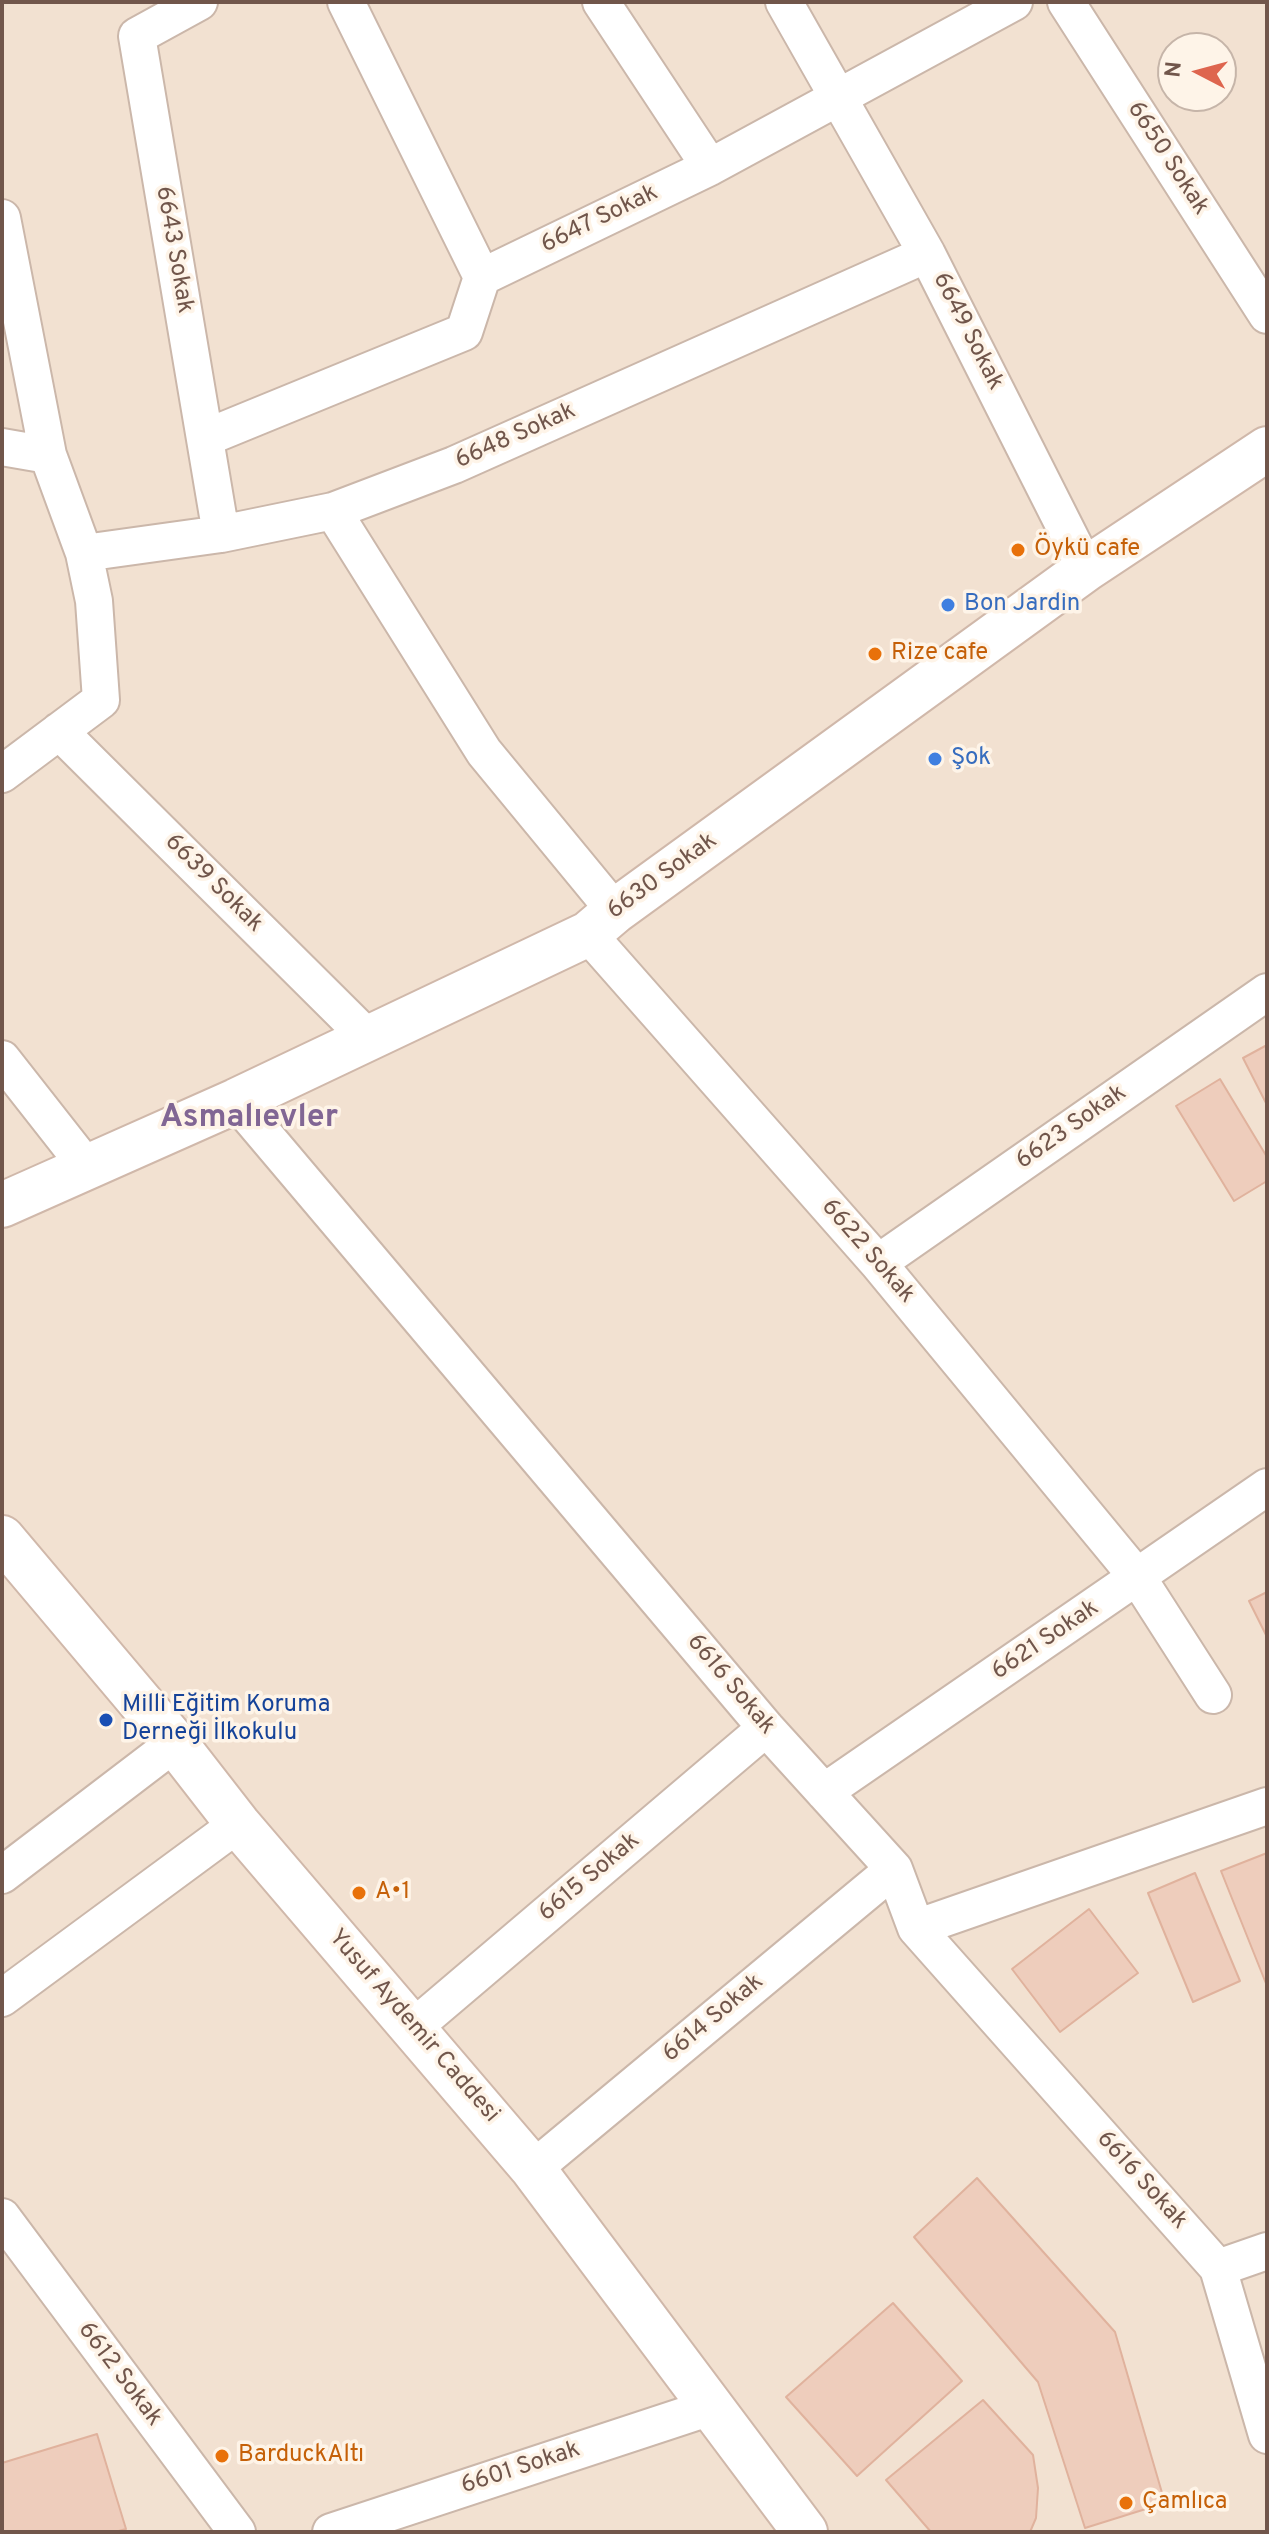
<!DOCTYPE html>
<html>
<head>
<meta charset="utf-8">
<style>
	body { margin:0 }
	#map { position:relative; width:1269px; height:2534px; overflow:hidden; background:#fbf0e3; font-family:Overpass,sans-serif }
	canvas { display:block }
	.frame { position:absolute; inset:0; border:4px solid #71564b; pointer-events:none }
	.north { position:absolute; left:1157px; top:32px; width:80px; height:80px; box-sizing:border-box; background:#fef4e8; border:2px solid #c6b5a9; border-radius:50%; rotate:276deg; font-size:22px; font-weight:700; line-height:32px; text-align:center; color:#71564b }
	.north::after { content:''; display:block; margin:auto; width:28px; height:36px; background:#de654e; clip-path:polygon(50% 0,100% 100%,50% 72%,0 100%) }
</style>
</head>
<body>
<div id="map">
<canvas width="1269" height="2534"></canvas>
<div class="frame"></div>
<div class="north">N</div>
</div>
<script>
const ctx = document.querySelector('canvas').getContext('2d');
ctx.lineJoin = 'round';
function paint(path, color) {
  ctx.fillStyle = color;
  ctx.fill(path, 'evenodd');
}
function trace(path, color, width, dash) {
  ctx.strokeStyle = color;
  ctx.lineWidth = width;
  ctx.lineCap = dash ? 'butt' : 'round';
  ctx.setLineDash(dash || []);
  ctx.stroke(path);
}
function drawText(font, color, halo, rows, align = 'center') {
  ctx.font = font + ' Overpass,sans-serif';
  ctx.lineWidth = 7;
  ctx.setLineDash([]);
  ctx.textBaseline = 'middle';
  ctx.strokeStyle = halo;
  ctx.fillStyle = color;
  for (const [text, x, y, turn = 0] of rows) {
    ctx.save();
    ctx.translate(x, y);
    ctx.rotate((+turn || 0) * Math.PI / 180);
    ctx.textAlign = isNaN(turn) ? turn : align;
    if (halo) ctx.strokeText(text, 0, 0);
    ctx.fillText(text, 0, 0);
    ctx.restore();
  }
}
paint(new Path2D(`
	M2,2H1267V2532H2ZM1173,48H1221V96H1173Z`), '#f2e1d1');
const building = new Path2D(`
	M1267,1045V1105L1243,1058Z
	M1220,1079L1267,1157V1181L1234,1201L1176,1106Z
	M1267,1592V1637L1249,1601Z
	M1267,1853V1986L1221,1871Z
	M1195,1873L1240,1981L1193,2002L1148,1893Z
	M1089,1909L1138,1973L1060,2032L1012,1969Z
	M977,2178L1115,2332L1165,2503L1085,2528L1038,2382L914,2237Z
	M893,2303L962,2381L857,2476L786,2397Z
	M983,2400L1033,2455L1038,2488L1036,2518L1030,2532H931L886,2480Z
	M97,2434L126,2529L115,2532H2V2463Z`);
paint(building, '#eecdbc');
trace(building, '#e0b29d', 2);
const street = new Path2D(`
	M199,2L137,36L221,534
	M346,2L482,277
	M601,2L710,167
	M784,2L927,254L1086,569
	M1066,2L1267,315
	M2,218L48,455L84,553L94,601L101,700L2,774
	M205,438L464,332L482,277L710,167L1014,2
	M2,447L48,455
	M333,511L484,752L615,911
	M84,553L221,534L333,511L454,465L927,254
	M59,731L367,1037
	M588,934L878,1263L1138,1578L1213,1695
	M2,1059L86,1166
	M236,1101L766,1728L894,1869L916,1928L1218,2268L1267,2435
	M878,1263L1267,992
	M824,1792L1267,1487
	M2,1875L175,1743
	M916,1928L1267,1806
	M2,1998L238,1824
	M414,2027L766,1728
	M533,2169L894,1869
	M2,2217L237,2532
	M1218,2268L1267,2251
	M331,2532L711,2407`);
const secondary = new Path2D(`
	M2,1205L236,1101L588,934L615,911L1086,569L1267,449
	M2,1538L175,1743L238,1824L533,2169L805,2532`);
trace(street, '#cbb7aa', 40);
trace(secondary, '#d0b8aa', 48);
trace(street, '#fff', 36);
trace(secondary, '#fff', 44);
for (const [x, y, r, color] of [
	[1018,550,8,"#e8710a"],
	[948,605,8,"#3f7fe0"],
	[875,654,8,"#e8710a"],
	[935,759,8,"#3f7fe0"],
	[106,1720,8,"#1a4fb4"],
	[359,1893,8,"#e8710a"],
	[222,2456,8,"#e8710a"],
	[1126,2503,8,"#e8710a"]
]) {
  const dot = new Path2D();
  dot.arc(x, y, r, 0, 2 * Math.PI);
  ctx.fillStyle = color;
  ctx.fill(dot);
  trace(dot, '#fef4e8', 3);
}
drawText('24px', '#71564b', '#fef4e8', [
	["6650 Sokak",1167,159,57],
	["6647 Sokak",600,220,-26],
	["6643 Sokak",173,250,80],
	["6649 Sokak",967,332,63],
	["6648 Sokak",516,437,-24],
	["6630 Sokak",663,877,-36],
	["6639 Sokak",213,884,45],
	["6623 Sokak",1072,1128,-35],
	["6622 Sokak",867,1252,49],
	["6621 Sokak",1046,1641,-34],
	["6616 Sokak",730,1685,50],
	["6615 Sokak",590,1878,-40],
	["6614 Sokak",714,2019,-40],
	["Yusuf Aydemir Caddesi",413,2027,49],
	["6616 Sokak",1141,2181,48],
	["6612 Sokak",119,2375,53],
	["6601 Sokak",521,2469,-18]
]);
drawText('24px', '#c56008', '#fef4e8', [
	["Öykü cafe",1034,550],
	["Rize cafe",891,654],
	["A•1",375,1893],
	["BarduckAltı",238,2456],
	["Çamlıca",1142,2503]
], 'left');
drawText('24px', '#366cbe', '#fef4e8', [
	["Bon Jardin",964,605],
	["Şok",951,759]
], 'left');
drawText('24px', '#164399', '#fef4e8', [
	["Milli Eğitim Koruma",122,1706],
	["Derneği İlkokulu",122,1734]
], 'left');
drawText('bold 32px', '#816694', '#fef4e8', [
	["Asmalıevler",249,1120]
]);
</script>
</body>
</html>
